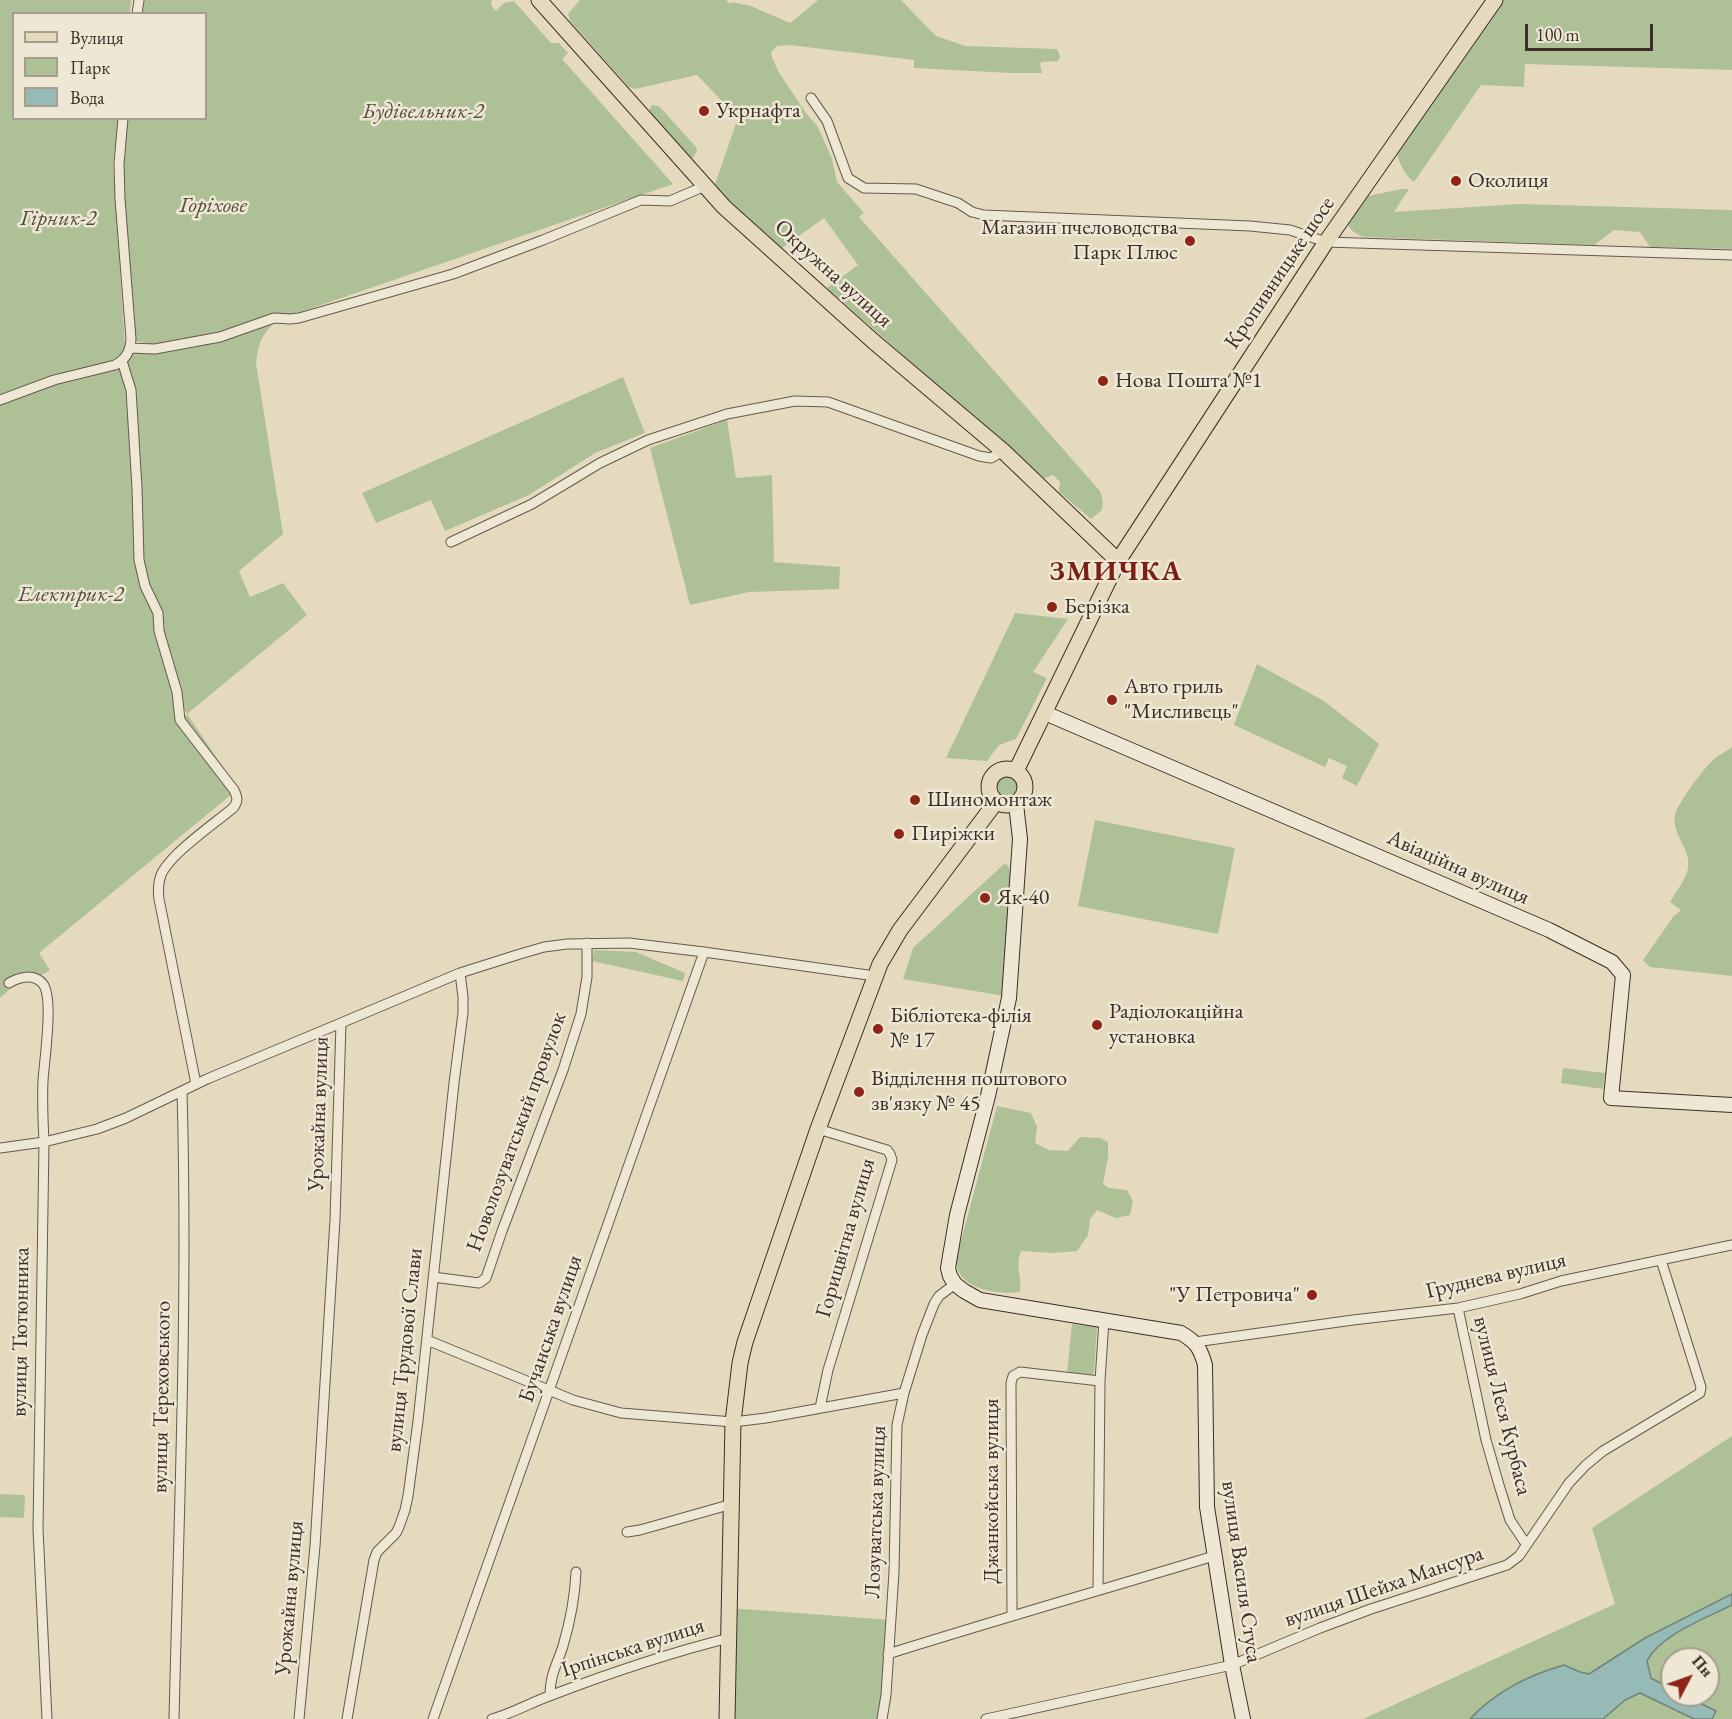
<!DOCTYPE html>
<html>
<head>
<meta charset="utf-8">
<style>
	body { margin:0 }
	#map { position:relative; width:1732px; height:1719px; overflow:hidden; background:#e5dabd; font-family:"EB Garamond",serif }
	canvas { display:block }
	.legend { position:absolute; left:12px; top:12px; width:195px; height:108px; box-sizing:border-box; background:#eee7d4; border:2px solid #a79d8f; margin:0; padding:8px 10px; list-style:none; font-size:18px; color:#3c2d28 }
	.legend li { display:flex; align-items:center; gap:12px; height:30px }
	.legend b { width:30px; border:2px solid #a79d8f }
	.north { position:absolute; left:1660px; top:1647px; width:60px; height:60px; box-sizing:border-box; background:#eee7d4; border:2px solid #a79d8f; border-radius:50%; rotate:49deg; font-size:16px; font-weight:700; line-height:24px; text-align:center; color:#3c2d28 }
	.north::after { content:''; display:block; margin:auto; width:21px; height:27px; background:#8f2418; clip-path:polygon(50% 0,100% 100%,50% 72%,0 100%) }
	.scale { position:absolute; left:1525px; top:24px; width:128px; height:27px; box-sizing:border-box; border:3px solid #3c2d28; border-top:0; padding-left:8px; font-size:18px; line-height:21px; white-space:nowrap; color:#3c2d28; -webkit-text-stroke:4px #eee7d4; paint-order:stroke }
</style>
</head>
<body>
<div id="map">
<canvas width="1732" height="1719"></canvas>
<ul class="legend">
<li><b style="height:8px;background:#e5dabd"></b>Вулиця</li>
<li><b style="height:16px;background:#aec196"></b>Парк</li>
<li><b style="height:16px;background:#96bab6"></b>Вода</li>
</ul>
<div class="north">Пн</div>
<div class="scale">100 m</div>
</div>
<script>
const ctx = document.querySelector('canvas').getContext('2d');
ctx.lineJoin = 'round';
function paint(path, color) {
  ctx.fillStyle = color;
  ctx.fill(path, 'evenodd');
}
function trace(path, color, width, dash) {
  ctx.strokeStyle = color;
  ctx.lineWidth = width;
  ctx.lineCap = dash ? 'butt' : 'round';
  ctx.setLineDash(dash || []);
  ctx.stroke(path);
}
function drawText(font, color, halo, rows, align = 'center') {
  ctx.font = font + ' "EB Garamond",serif';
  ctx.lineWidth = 5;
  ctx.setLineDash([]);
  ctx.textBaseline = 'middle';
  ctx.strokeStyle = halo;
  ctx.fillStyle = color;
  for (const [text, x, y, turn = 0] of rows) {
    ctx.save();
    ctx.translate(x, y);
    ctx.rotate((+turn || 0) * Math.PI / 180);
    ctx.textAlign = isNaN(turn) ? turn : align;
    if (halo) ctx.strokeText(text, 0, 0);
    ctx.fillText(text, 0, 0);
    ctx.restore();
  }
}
paint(new Path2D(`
	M0,0H131L130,13L14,14V118L118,119L113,166L125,347C120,367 72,370 53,375C35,380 18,389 0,396Z
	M142,0H492L491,5L496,11L504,3L514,1L551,43H559L568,53L562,59L673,184L289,316L219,333L156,345L135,341L124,200L123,166L128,119L206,118V14L140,13Z
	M580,0H726L730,4L732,2L751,6L790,23L818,0H901L936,36L965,46L1057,49L1060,57L1058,61L1041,62L1040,65L1042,73H1011L914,68V60L790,45L777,46L771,52L772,57L778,71L806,113L818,127L832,159L837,182L864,213L859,217L1100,491L1103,502L1102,510L1091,519L1059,492L1060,482L1053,475L1043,479L827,288L858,265L824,218L782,248C766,235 722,200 715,184L738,118L697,75L635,89L629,87L570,21L568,14Z
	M1495,0H1732V70L1525,64L1524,87L1481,85L1414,182C1405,175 1399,164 1397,152Z
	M652,105L659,106L696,147L697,151L693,158H689L648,112Z
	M1402,189H1409L1394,212L1520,204L1732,210V249L1650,247L1640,232L1614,230L1594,245L1365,237C1356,235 1351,231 1347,223L1354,210L1359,209L1368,196Z
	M276,321C261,336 259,342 256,363L283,534L239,571L250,597L283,583L307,615L187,714L238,789L39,953L50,970L37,978L12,987L0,998V403L53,384L119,368L127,390L134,526L154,613L155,636L173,696L177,721L187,714L182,705L162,631C166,612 155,602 148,585C145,578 144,569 142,561L126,361L134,352Z
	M623,377L645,433L595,453L529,495L445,531L431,500L376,523L362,493Z
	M727,420L736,478L772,475L774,562L840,567L839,589L749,592L690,605L650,448Z
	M1015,613L1068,619L1033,672L1047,678L1016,739L999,745L987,761L946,758Z
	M1257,664L1324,701L1379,744L1357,786L1342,778L1347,766L1329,758L1325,767L1234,725Z
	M1732,747V976L1650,967L1643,960L1673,917L1681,910L1670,902C1676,892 1685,880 1688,869C1692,850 1671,834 1675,815C1677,804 1704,768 1712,761C1718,755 1726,752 1732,747Z
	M996 787a11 11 0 1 1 22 0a11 11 0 1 1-22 0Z
	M1095,820L1235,848L1218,934L1078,906Z
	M1004,864L1008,865L1010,872L1004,996L903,979L913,948Z
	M594,950L636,952L685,973L683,981L592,961Z
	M1563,1068L1605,1073L1603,1089L1561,1083Z
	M997,1106L1031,1113L1037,1127L1035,1143L1049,1150L1068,1151L1080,1137L1100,1138L1108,1142V1157L1103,1184L1109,1188L1127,1190L1133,1201L1130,1215L1116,1218L1097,1210L1090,1219L1088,1235L1077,1251L1054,1253L1021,1251C1015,1269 1022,1274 1020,1292C1001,1295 962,1290 957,1267C956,1263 957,1257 958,1252Z
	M1072,1324L1097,1327L1094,1373L1091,1376L1067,1373Z
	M1732,1436V1594L1645,1638L1589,1674L1580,1672L1564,1665C1531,1675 1494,1693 1470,1719H1363L1615,1604L1592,1528Z
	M0,1494L25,1495L24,1518L0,1517Z
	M1732,1605V1719H1712L1716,1711L1684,1695H1708V1659H1672V1689L1651,1678L1647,1661C1660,1634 1706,1618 1732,1605Z
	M730,1608L891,1620L882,1719H727Z
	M1640,1693L1694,1719H1603L1625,1700Z`), '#aec196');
const water = new Path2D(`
	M1732,1594V1605C1706,1618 1660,1635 1647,1661L1651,1678L1672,1689V1695H1684L1716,1711L1712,1719H1694L1640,1693L1625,1700L1603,1719H1470C1495,1692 1529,1675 1564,1665L1580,1672L1589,1674L1645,1638Z`);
paint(water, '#96bab6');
trace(water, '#72827d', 1.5);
const street = new Path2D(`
	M137,14L139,0
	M811,98L827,121L848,178L864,188L916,189L958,203L972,212L984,215L1250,226L1290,230L1326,242L1732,255
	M130,348L155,349L220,337L274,318L290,319L299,318L453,274L543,240L641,200L670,201L705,186
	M122,361L131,390L137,488L139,560L145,586L158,613L159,631L177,692L180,720L234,790C238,798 238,802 233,808C214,824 170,854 161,875C158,883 158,891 159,899L196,1084
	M0,400L54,380L115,365C126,359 130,352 131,339L120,199L119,164L123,118
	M451,542L532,504L600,463L648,440L727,414L795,401L828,402L979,456L991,458L1003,451
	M9,983C19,977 34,973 43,984C54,998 44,1062 43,1081C42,1101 43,1122 44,1142L38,1529L47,1719
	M818,1129L887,1150L890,1154L892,1160L828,1370L820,1408
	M0,1148L44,1142L97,1129L126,1118L207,1079L341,1023
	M433,1277L479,1283L486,1278L502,1231L563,1070L581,1014L587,977V943
	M1458,1308L1486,1440L1499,1485L1510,1520L1526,1544
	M427,1340L573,1400L621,1413L733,1422L766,1418L904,1393
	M1195,1342L1353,1320L1458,1308L1520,1294L1561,1281L1732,1245
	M1100,1381L1104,1320
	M627,1532L640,1530L732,1504
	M1012,1615L1011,1383L1013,1376L1020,1372L1100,1381L1098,1590
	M888,1654C996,1620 1105,1589 1214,1556
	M550,1695C550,1674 557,1665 563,1646C570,1622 575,1596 576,1572
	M174,1719C179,1510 188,1301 182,1091
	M299,1719L315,1546L335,1220L341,1023L460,973L520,954L544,947L567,944L629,943L704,952L875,976
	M347,1719L374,1560L377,1552L396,1533L399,1527L405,1510L408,1496L418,1421L454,1083L463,1013V997L460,973
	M433,1719L704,952
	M492,1719C513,1713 532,1702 552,1695C610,1673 669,1653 729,1638
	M882,1719L886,1695L894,1572L897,1425L904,1393L922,1335L934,1304L939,1296L955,1284
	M986,1719L1232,1665L1320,1628L1371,1609L1507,1565L1519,1556L1569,1483L1586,1465L1603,1451L1700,1393L1701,1387L1661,1260`);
const secondary = new Path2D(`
	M1045,713L1549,930L1612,962L1623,975L1611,1098L1732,1105
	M1016,804L1020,839L1009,998L988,1096L957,1215L948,1268L950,1276L955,1284L964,1291L980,1300L1181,1333C1196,1342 1200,1347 1205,1365L1207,1507L1232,1665L1243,1719`);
const primary = new Path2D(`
	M539,0L724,207L873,341L1003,451L1118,561
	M989 787a18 18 0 1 1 36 0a18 18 0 1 1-36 0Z
	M1016,771L1118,561L1326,242L1495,0
	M727,1719L733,1422L740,1363L745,1342L818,1129L880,964L900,930L996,802`);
trace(street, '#66584d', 11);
trace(secondary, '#3c2d28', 16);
trace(primary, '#3c2d28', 17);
trace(street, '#eee7d4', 9);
trace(secondary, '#eee7d4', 14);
trace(primary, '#e5dabd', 15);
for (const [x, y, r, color] of [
	[704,111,6,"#8f2418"],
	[1456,181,6,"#8f2418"],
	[1190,241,6,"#8f2418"],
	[1103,381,6,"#8f2418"],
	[1052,607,6,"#8f2418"],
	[1112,700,6,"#8f2418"],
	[915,800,6,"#8f2418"],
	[899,834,6,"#8f2418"],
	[985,898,6,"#8f2418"],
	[1097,1025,6,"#8f2418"],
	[878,1029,6,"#8f2418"],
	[859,1092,6,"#8f2418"],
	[1312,1295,6,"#8f2418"]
]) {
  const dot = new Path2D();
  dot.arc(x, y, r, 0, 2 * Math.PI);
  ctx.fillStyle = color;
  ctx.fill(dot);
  trace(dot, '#eee7d4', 2);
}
drawText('22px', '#3c2d28', '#eee7d4', [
	["Укрнафта",716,111],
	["Околиця",1468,181],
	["Магазин пчеловодства",1178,228,"right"],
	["Парк Плюс",1178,253,"right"],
	["Нова Пошта №1",1115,381],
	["Берізка",1064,607],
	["Авто гриль",1124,687],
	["\"Мисливець\"",1124,712],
	["Шиномонтаж",927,800],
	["Пиріжки",911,834],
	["Як-40",997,898],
	["Радіолокаційна",1109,1012],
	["установка",1109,1037],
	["Бібліотека-філія",890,1016],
	["№ 17",890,1041],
	["Відділення поштового",871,1079],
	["зв'язку № 45",871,1104],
	["\"У Петровича\"",1300,1295,"right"]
], 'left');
drawText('italic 22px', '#534b3e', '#eee7d4', [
	["Будівельник-2",423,112],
	["Горіхове",213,206],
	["Гірник-2",58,219],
	["Електрик-2",71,595]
]);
drawText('22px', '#3c2d28', '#eee7d4', [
	["Кропивницьке шосе",1280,273,-56],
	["Окружна вулиця",833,274,42],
	["Авіаційна вулиця",1458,868,24],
	["Урожайна вулиця",319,1114,-88],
	["Новолозуватський провулок",517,1132,-70],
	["Горицвітна вулиця",846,1238,-74],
	["Груднева вулиця",1496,1276,-13],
	["Бучанська вулиця",551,1329,-71],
	["вулиця Тютюнника",21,1332,-89],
	["вулиця Трудової Слави",405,1350,-84],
	["вулиця Тереховського",162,1397,-89],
	["вулиця Леся Курбаса",1502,1406,76],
	["Джанкойська вулиця",992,1491,-90],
	["Лозуватська вулиця",876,1512,-88],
	["вулиця Василя Стуса",1241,1572,82],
	["вулиця Шейха Мансура",1384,1587,-19],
	["Урожайна вулиця",290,1598,-85],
	["Ірпінська вулиця",633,1648,-18]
]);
ctx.letterSpacing = '1.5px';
drawText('bold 28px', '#7a1f14', '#eee7d4', [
	["ЗМИЧКА",1116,572]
]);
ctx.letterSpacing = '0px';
</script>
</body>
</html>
